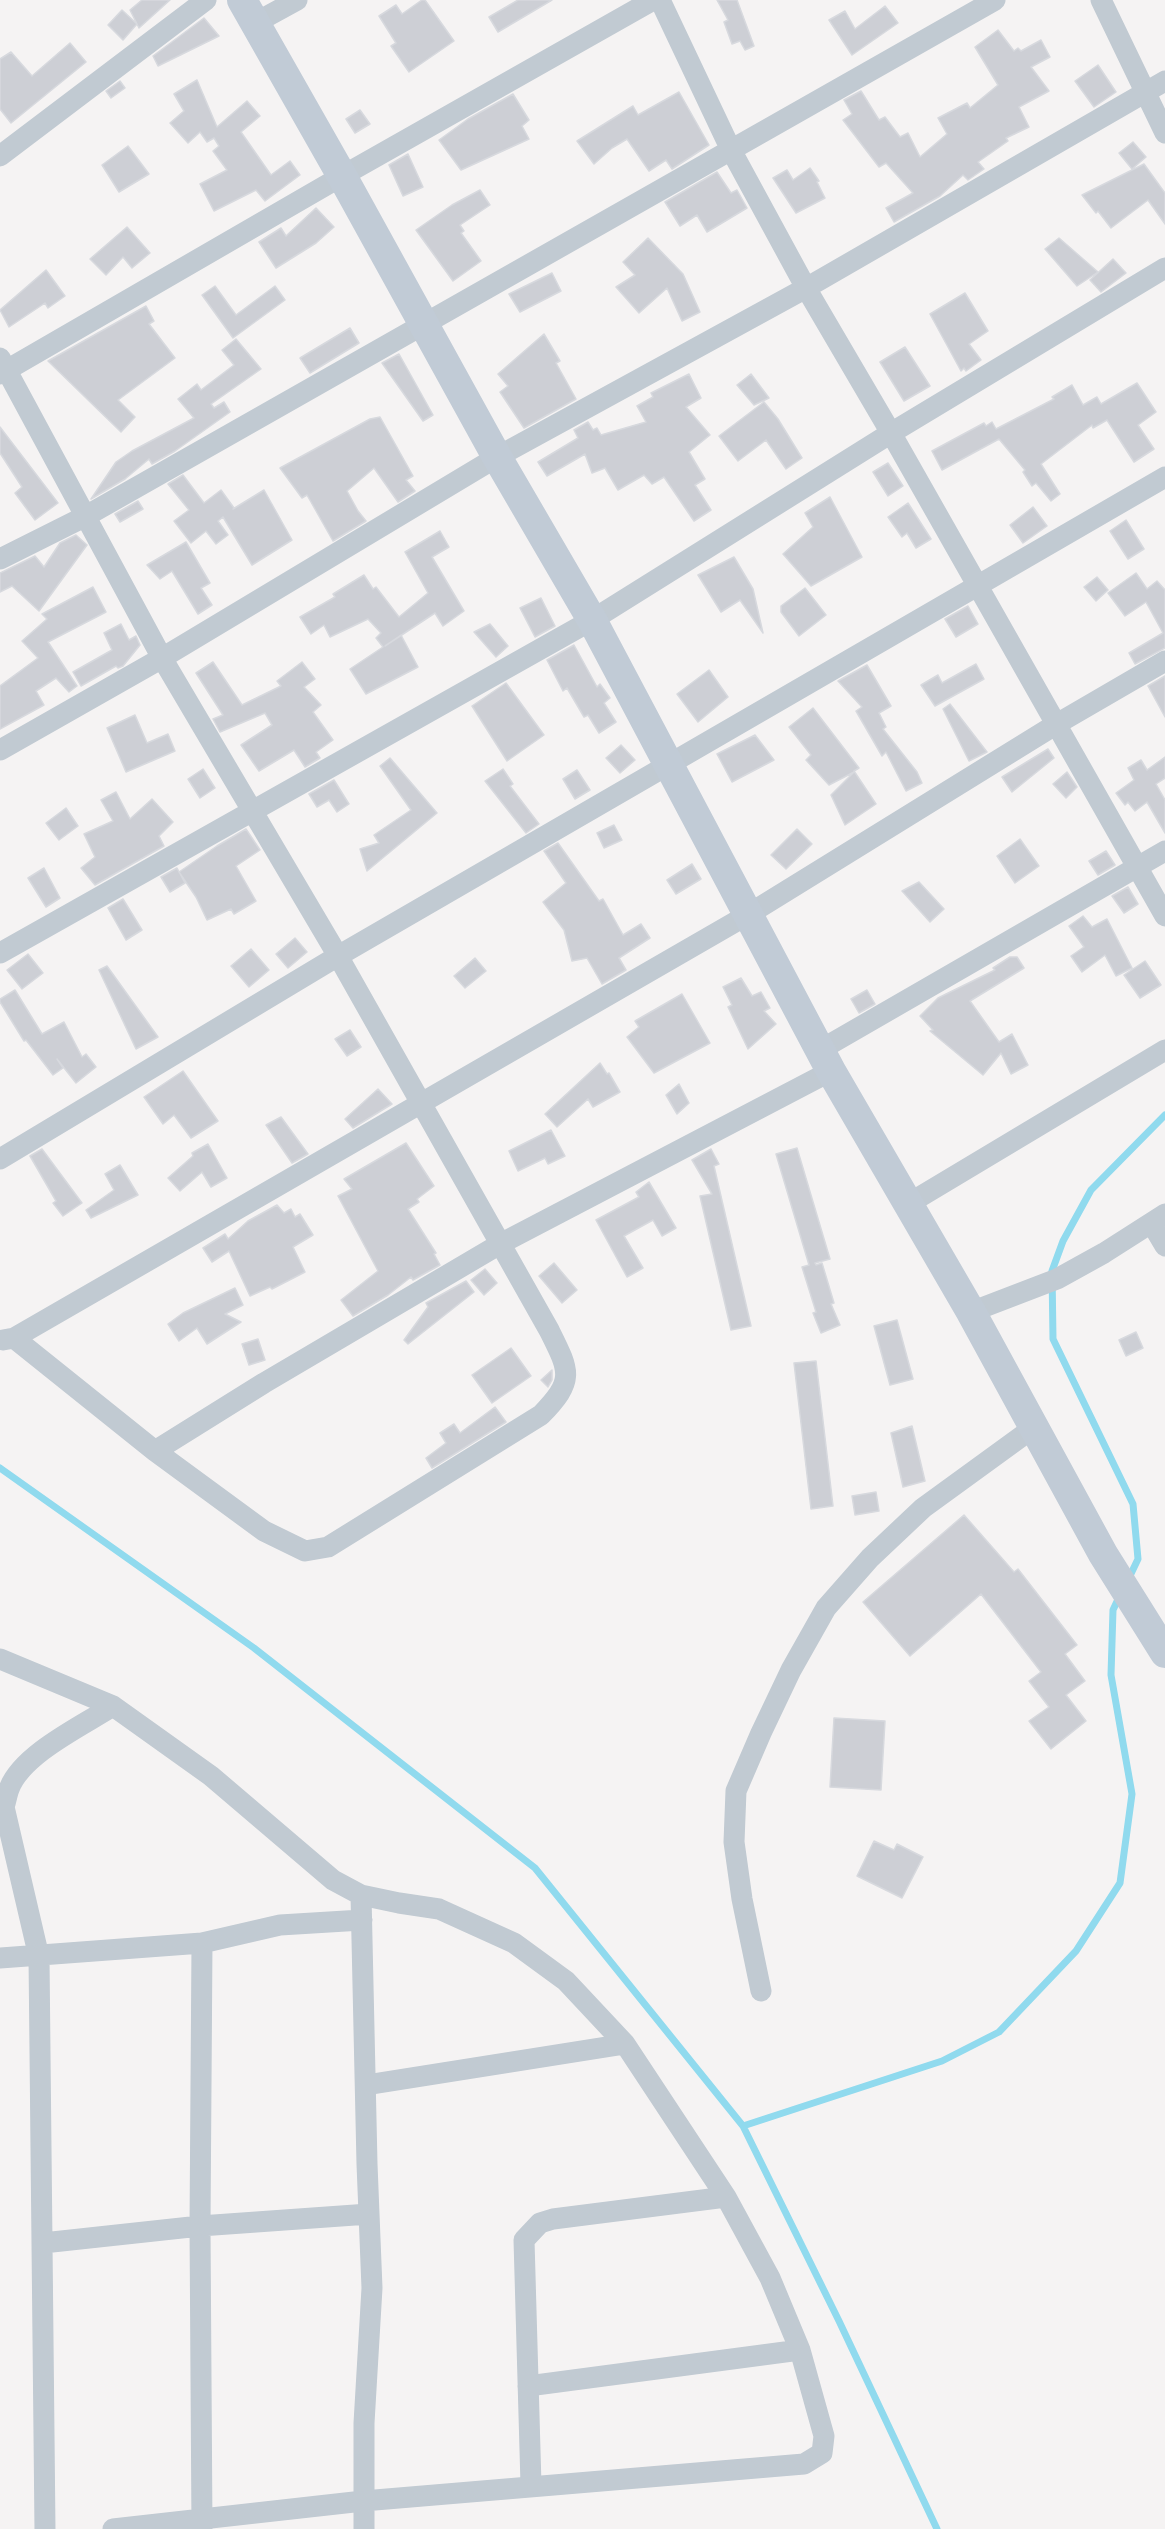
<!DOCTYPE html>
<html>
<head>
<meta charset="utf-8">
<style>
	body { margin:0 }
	canvas { display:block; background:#f5f3f3 }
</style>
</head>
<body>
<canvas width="1165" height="2529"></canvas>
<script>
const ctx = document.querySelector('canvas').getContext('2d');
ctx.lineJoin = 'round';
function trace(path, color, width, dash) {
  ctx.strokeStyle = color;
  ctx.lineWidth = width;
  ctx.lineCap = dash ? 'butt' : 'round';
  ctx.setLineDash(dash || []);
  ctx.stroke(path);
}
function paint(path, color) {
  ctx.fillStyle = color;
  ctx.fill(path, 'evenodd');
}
trace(new Path2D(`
	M0,1468L254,1648L535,1868L743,2126L839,2321L937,2529
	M1128,1580L1138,1559L1133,1504L1053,1339L1052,1271L1063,1241L1091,1190L1165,1115
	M743,2126L942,2061L999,2032L1076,1951L1120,1883L1132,1794L1111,1675L1113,1610L1120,1595`), '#90daee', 7);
const building = new Path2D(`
	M142,0H170L139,28L130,10Z
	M422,0H425L454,41L409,72L391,46L396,43L379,16L396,5L402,14Z
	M518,0H552L498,32L489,17Z
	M717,0H737L754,46L745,50L740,41L732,44L724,22L728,20Z
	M885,6L898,23L852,55L829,20L845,11L855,29Z
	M122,10L137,24L123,40L108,25Z
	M204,18L219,36L158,66L153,56Z
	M998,30L1014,51L1018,48L1021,51L1041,40L1050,57L1031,67L1049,91L1019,107L1029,127L1006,138L1008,141L978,162L984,169L968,180L963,175L940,196L894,222L886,208L913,193L886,163L879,167L843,120L852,114L844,100L861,91L879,120L885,117L900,137L908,133L920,157L947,134L938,118L967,103L970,108L998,85L975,47Z
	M70,43L86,62L11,123L0,109V59L11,52L32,76Z
	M1098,65L1116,92L1094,107L1075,81Z
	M197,80L217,127L247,101L260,116L241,132L271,175L290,161L300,175L265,201L256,190L214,211L200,184L227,170L213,151L219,146L214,138L207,142L200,132L188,143L170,123L184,111L174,94Z
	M120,81L125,88L111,98L106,91Z
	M679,92L709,145L672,169L666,160L649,171L627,139L612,148L594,164L577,141L633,106L638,115Z
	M513,94L529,120L522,126L529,139L461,170L439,140L468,119Z
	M360,110L370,124L355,133L346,119Z
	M1133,142L1146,157L1132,169L1119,153Z
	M128,146L149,174L119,192L102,165Z
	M408,154L423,187L403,196L389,165Z
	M1144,164L1165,193V224L1148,200L1111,228L1098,211L1096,213L1082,195Z
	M810,168L819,181L817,182L825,198L796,213L773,178L787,170L793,180Z
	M717,172L731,193L737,190L747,208L707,232L697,215L680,226L665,202Z
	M480,190L490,205L460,225L464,231L461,233L481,261L453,281L416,230L452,205Z
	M316,208L334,227L316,243L276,268L259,242L281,228L286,236Z
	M127,227L150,253L132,268L123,257L106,275L90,259Z
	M648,238L683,274L700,312L682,321L667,288L639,313L616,287L635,275L623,262Z
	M1059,238L1098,272L1077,286L1045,249Z
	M1113,259L1126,273L1101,292L1090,280Z
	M46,270L65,296L48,308L45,303L9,327L0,310Z
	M552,273L561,291L520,312L509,294Z
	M215,286L236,315L275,286L285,300L233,338L202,295Z
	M965,293L988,331L969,344L981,360L966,371L964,368L961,371L930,314Z
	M146,306L154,321L149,324L175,358L118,400L135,417L121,432L48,361Z
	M350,328L359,343L310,373L300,358Z
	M544,334L560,361L556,363L576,399L524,428L500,392L508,386L498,374Z
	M236,339L261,369L211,404L214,408L224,402L230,412L175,451L152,464L149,459L125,479L91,499L116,462L132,451L194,418L178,399L197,384L201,390L234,365L222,350Z
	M905,347L930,386L904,401L880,362Z
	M399,354L433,415L423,421L382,363Z
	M689,374L701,398L686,407L710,435L689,452L705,479L695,485L711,510L694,521L664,477L652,484L644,475L618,490L605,468L592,473L585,454L547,476L538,462L578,438L574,430L588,422L593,430L597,428L601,435L646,422L637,406L653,397L651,393Z
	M751,374L769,398L754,405L737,385Z
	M1137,383L1156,412L1138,425L1154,449L1134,462L1107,420L1093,428L1092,425L1041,464L1060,494L1051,501L1036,483L1032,486L1023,472L1025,470L999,439L942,470L932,451L984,423L986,426L992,422L996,429L1054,399L1052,397L1072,385L1083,405L1097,397L1101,404Z
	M764,402L778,419L802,458L786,469L766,440L738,461L719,436Z
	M380,417L413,476L406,480L415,491L398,502L374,468L347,491L358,511L366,521L333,541L307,495L302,498L280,468L370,419Z
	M0,427L58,503L35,520L15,493L22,487L0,453Z
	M888,463L903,486L888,496L873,472Z
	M183,475L204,503L221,490L234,508L233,509L264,490L292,540L252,565L223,517L218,521L228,535L216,544L206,531L191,543L174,521L189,510L168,484Z
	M830,497L862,557L811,586L783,554L813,527L805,513Z
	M138,501L143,509L120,522L115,514Z
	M908,503L931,539L916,548L907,533L902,537L888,517Z
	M1033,507L1047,526L1023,543L1010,525Z
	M1126,520L1144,549L1128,559L1110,531Z
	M440,531L449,547L432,557L464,611L443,626L435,613L385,646L401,635L418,667L366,694L350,669L383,647L376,638L381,633L368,619L330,637L324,625L311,634L300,617L335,597L333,594L364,575L373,589L376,587L399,617L428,593L405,552Z
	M76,535L87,545L39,611L12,586L0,592V573L35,556L44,567L60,543Z
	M186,542L210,583L201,588L212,605L198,614L172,571L160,579L147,565Z
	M734,557L753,589L763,633L740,600L721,612L698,575Z
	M1136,573L1147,589L1157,581L1165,590V648L1135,664L1129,653L1163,633L1146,602L1125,616L1108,593Z
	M1097,577L1108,590L1096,601L1084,587Z
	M93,587L106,612L48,642L77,686L69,692L56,678L36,691L44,705L0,729V686L38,658L22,641L47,619L42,614Z
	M805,588L826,615L799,636L781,612V606Z
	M541,598L555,626L535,637L520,608Z
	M968,606L978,624L956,637L945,619Z
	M121,624L129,640L136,636L140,645L123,666L118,668L116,666L81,686L73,672L112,650L104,633Z
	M490,624L508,646L496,657L474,632Z
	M574,645L597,687L600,684L610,698L604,703L616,722L599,733L588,715L584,717L567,688L563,691L547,660Z
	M213,662L242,705L281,686L277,681L302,662L315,679L304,687L321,705L313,712L333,740L316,752L320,758L305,767L294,750L259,771L241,745L272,725L265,713L220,732L213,719L223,715L196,673Z
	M976,664L984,679L935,706L921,685L938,675L942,683Z
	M867,665L891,706L879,713L886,727L883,729L917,772L922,783L906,791L886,752L882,756L856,711L862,707L838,681Z
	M709,670L728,697L698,722L677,694Z
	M1165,676V717L1148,686Z
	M506,683L544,735L507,761L472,706Z
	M950,704L987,752L969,761L943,709Z
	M813,708L859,768L854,771L876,804L845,825L831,795L854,772L829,785L806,760L811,755L789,727Z
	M135,715L147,743L168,734L175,751L126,772L107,728Z
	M755,735L774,760L732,782L717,754Z
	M621,745L635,760L620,773L606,758Z
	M1048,749L1054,758L1012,792L1002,777Z
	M1165,757V778L1156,784L1165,800V833L1147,802L1135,811L1128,802L1125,805L1116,793L1134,780L1128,768L1141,760L1147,770Z
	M390,758L437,813L367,871L360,849L379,843L374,835L411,810L380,766Z
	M203,769L215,788L200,798L188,779Z
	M503,769L513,784L510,786L539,824L526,833L485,781Z
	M577,770L590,790L575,799L563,779Z
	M1067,772L1077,787L1066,798L1053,784Z
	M334,780L349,804L337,812L329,800L317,807L309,794Z
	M116,792L130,819L152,799L173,822L159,836L164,846L95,885L81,868L95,857L84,834L113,821L101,800Z
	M66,808L78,826L59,840L46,823Z
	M614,825L622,840L604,848L597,833Z
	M246,829L260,850L236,866L256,901L234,914L231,909L207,920L196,897L179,872L217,846Z
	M797,829L812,844L786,869L771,855Z
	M1020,839L1039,866L1015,883L997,856Z
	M558,843L599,901L603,899L623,935L641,924L650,938L619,958L626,970L602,984L587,958L572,961L564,930L543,902L566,883L544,851Z
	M1106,851L1115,865L1098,875L1089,861Z
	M692,864L701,879L676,894L667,880Z
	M44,868L60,898L46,907L28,878Z
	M177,868L185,883L170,892L161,877Z
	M919,882L944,909L930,922L902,891Z
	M1128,887L1138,904L1124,913L1112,896Z
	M123,899L142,930L126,940L108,908Z
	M1083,916L1092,927L1107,919L1132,968L1116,976L1105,955L1082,972L1071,956L1084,947L1069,926Z
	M295,938L307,952L288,968L276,954Z
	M251,949L269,970L249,987L231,966Z
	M28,954L43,973L22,989L7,970Z
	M1010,957H1017L1024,968L970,1001L999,1042L1012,1034L1028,1065L1011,1074L1001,1053L983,1075L930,1031L933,1030L920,1016L938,998L995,970L993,968Z
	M475,958L486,971L465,988L454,976Z
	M1145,961L1161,985L1140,998L1124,975Z
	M107,966L158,1037L136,1049L99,970Z
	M741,978L752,996L761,992L770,1008L764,1011L776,1024L748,1049L728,1007L732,1005L723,987Z
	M15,990L42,1034L64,1022L82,1057L86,1054L96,1067L76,1083L57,1059L63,1068L53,1075L26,1040L24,1041L0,1002V999Z
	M867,990L875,1004L859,1013L851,999Z
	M682,994L710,1043L654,1073L627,1037L639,1027L635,1021Z
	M350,1030L361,1047L347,1056L335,1039Z
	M600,1063L607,1074L609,1073L620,1092L593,1107L588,1099L557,1127L545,1114Z
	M183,1071L218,1121L191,1138L174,1115L163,1124L144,1097Z
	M679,1084L689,1103L677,1114L666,1095Z
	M378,1089L392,1104L353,1128L345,1119Z
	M281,1117L308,1154L292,1163L266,1125Z
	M551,1130L565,1156L548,1164L545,1158L518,1171L509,1151Z
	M406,1143L434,1186L417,1199L419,1202L408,1209L436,1253L434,1254L440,1265L413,1280L411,1277L388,1295L353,1316L341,1300L378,1271L338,1196L352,1189L344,1179Z
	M208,1144L227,1178L211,1187L202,1172L180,1191L168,1178L193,1156L192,1153Z
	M797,1148L830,1259L815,1263L816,1265L822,1263L834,1303L831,1304L840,1325L821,1333L813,1313L816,1312L802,1267L809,1265L776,1154Z
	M42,1149L82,1203L63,1216L53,1203L56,1201L30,1156Z
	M711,1149L719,1164L714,1166L751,1326L731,1330L700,1196L712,1194L692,1160Z
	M120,1165L138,1195L91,1218L86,1210L114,1190L105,1174Z
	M649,1182L676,1228L662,1236L653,1220L624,1236L643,1268L627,1277L596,1220L639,1197L636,1192Z
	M277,1205L284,1213L291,1209L295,1217L300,1214L313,1235L293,1247L305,1272L272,1289L270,1287L250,1296L229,1251L212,1262L203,1248L225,1234L228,1239L248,1221Z
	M554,1263L577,1290L562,1303L539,1276Z
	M485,1269L497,1283L484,1295L471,1280Z
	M466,1281L474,1292L408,1344L404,1340L428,1307L426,1303Z
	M235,1288L243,1305L225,1314L241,1322L207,1344L197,1328L179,1341L168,1324L183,1313Z
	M897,1320L913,1379L890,1385L874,1326Z
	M1136,1332L1143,1348L1126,1356L1119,1340Z
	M258,1339L265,1360L249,1365L242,1344Z
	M511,1348L531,1376L492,1403L472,1375Z
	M816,1361L833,1506L811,1509L794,1363Z
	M552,1370V1380L548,1387L541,1380Z
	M495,1407L506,1422L432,1468L426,1458L446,1443L440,1433L454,1424L460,1433Z
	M912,1426L925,1481L903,1487L891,1433Z
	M876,1492L879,1511L855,1515L852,1496Z
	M964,1515L1014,1572L1018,1569L1077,1645L1065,1654L1085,1681L1066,1695L1086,1721L1051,1749L1029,1721L1049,1707L1029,1681L1041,1672L981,1594L910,1656L863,1602Z
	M834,1718L885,1721L881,1790L830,1787Z
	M874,1841L894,1850L897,1844L923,1857L902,1898L857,1876Z`);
paint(building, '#cdcfd5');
trace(building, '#d7d9de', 1.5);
trace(new Path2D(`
	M660,0L731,150L806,288L891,433L1165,916
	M1101,0L1165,133
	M255,23L297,0
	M0,156L206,0
	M0,358L162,658L338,956L549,1330C570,1372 575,1380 541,1415L328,1547L305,1551L264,1531L155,1451L14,1338
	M0,374L342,176L653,0
	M0,559L86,516L995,0
	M0,750L162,658L497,457L806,288L1165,81
	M0,953L592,620L891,433L1165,268
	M820,1050L1165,851
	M0,1159L338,956L1165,477
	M908,1204L1165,1050
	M1152,1224L1165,1246
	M971,1312L1057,1279L1104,1253L1165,1214
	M3,1340L14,1338L749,914L1055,725L1165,661
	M155,1451L264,1383L500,1244L831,1071
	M0,1659L113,1706L211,1776L333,1880L361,1895L399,1903L439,1909L514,1943L566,1981L625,2044L726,2197L770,2278L800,2350L824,2436L822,2453L804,2464L363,2501L113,2529
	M361,1895L367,2164L372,2288L364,2423V2529
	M202,1943L200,2226L202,2529
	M0,1958L202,1943L280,1925L362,1920
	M761,1991L742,1899L734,1842L736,1791L761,1733L791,1670L826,1608L870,1558L923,1508L1033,1428
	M366,2085L625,2044
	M43,2243L200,2226L369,2214
	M528,2386L800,2350
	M531,2485L524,2240L540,2223L553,2219L726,2197
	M45,2529L39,1957L4,1807C6,1801 7,1794 9,1789C22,1754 82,1726 113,1706`), '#c1cad2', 21);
trace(new Path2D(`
	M242,0L342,176L497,457L592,620L831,1071L971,1312L1103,1554L1165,1653`), '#c1cbd6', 30);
</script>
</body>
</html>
